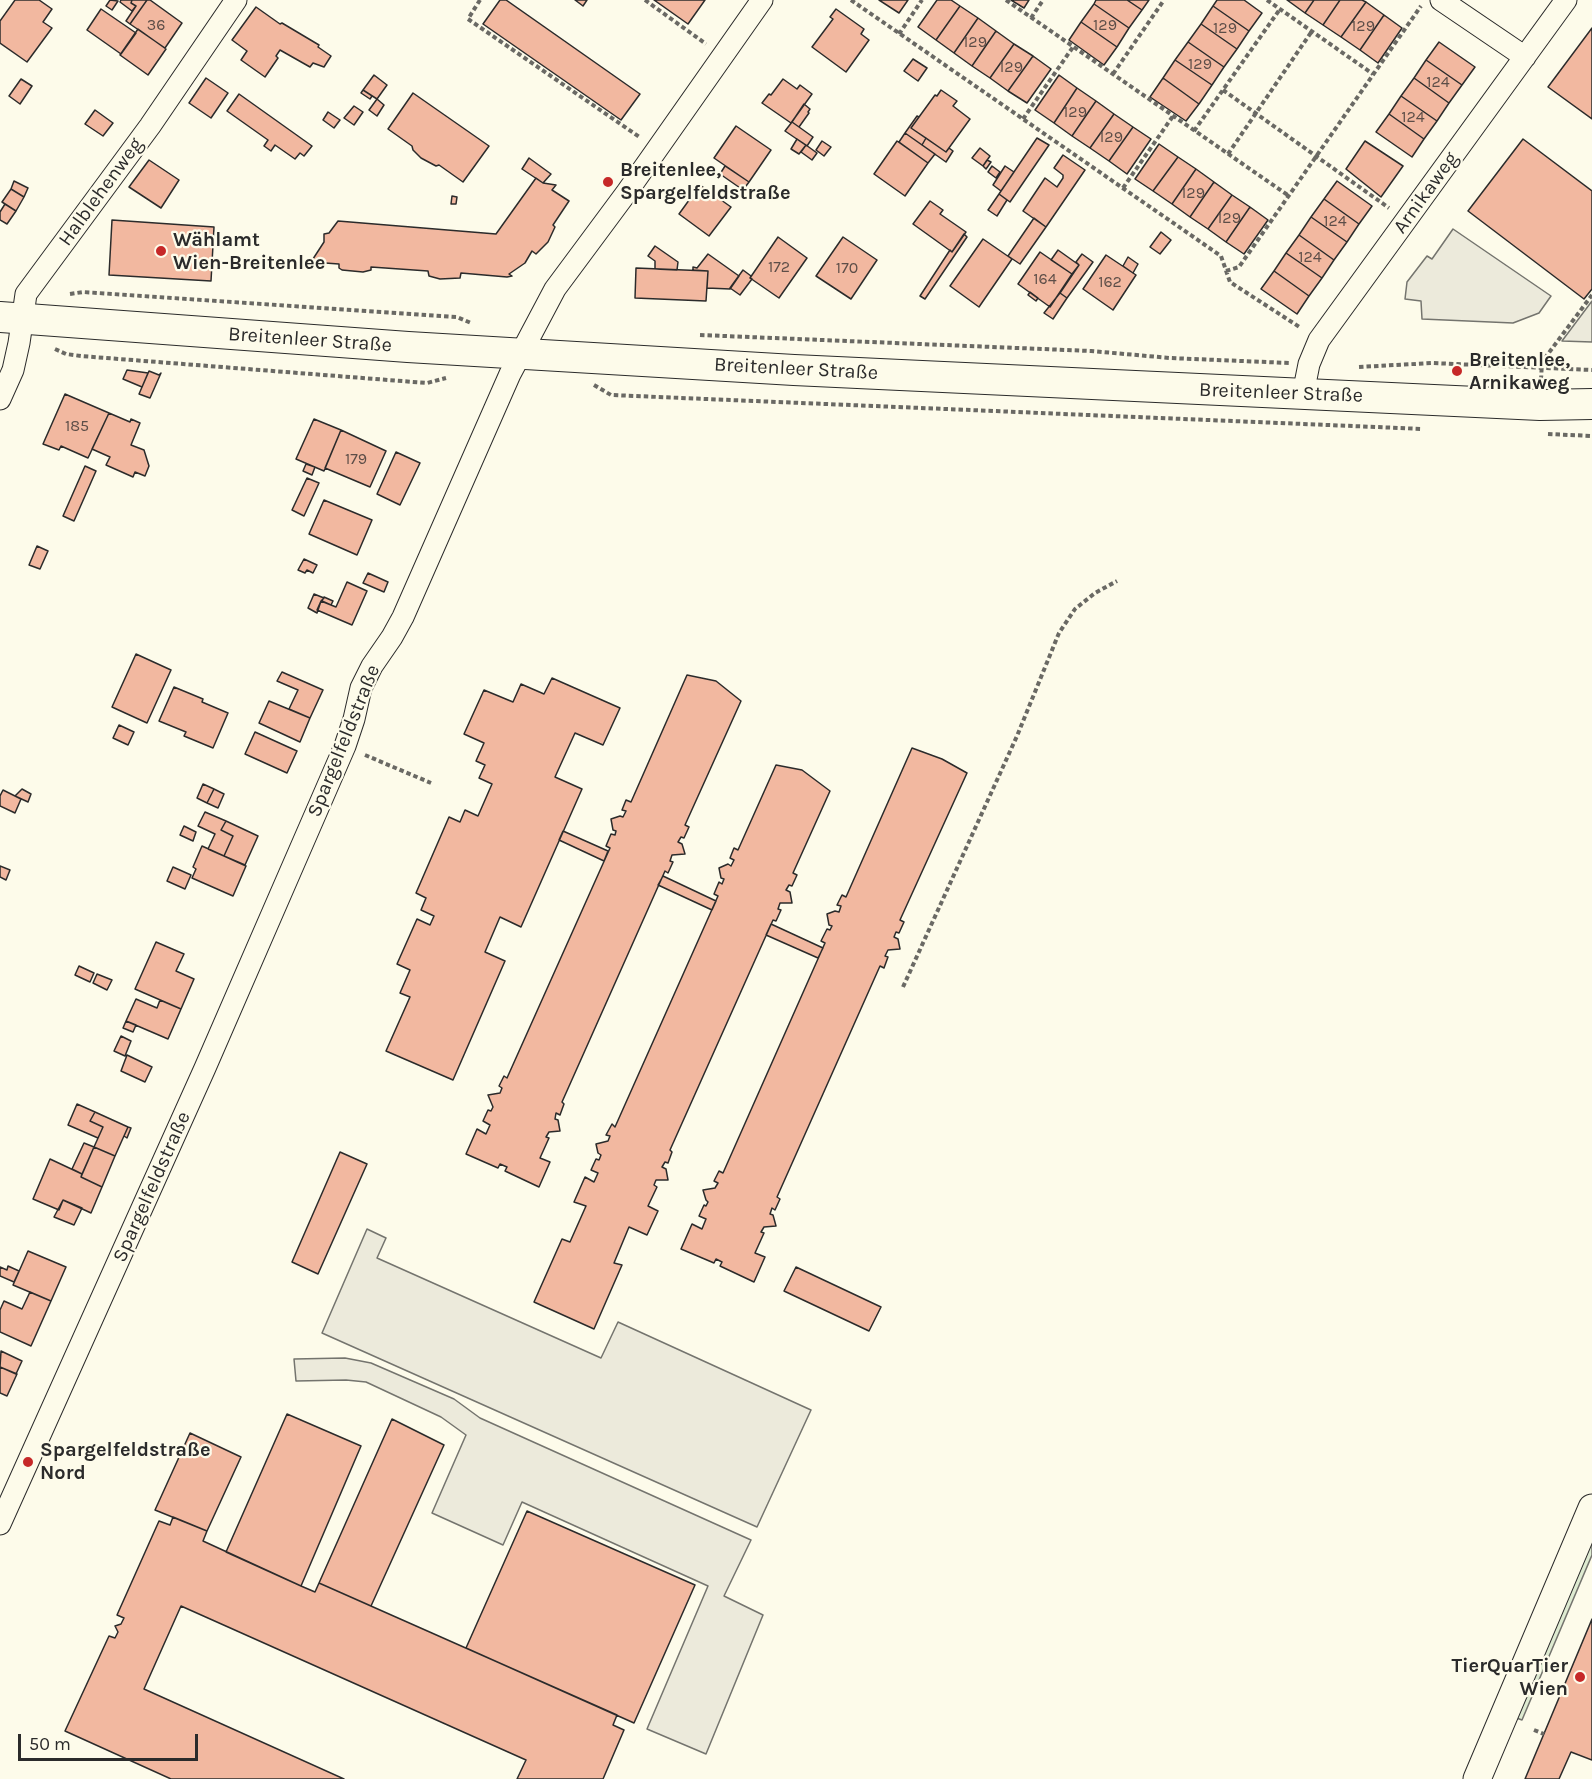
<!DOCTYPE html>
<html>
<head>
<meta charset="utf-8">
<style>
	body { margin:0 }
	#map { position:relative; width:1592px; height:1779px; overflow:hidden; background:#fdfbea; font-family:Karla,sans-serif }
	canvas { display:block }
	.scale { position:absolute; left:18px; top:1734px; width:180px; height:27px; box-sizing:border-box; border:3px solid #2b2b2b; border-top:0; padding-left:8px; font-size:18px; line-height:21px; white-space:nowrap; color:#2b2b2b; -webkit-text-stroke:4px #fdfbea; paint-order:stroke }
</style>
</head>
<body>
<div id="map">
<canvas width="1592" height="1779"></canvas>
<div class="scale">50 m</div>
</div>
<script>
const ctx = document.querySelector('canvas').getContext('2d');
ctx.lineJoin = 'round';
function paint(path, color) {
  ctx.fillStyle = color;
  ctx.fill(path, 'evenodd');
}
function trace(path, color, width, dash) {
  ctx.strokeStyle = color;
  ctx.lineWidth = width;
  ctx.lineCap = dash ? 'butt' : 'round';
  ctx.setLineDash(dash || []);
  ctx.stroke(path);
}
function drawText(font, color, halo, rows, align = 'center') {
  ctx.font = font + ' Karla,sans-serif';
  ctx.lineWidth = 4.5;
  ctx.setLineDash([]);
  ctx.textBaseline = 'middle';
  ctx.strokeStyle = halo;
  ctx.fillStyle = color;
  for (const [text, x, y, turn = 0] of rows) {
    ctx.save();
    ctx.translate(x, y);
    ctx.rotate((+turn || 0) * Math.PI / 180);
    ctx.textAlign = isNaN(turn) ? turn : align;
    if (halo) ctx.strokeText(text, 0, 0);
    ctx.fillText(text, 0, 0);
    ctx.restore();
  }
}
const green = new Path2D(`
	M1592,1528V1555L1522,1720L1511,1716Z`);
paint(green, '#deebd1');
trace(green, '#74746e', 1.5);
const parking = new Path2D(`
	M1453,229L1551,296L1539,313L1513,323L1422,319L1421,301L1405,299L1407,282L1427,256L1432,259Z
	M1592,301V342L1562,341Z
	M367,1229L386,1238L377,1258L601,1358L618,1322L811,1410L757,1527L322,1333Z
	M345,1358L371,1363L454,1399L480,1418L751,1540L724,1596L763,1615L706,1754L647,1729L708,1586L522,1502L503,1545L432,1513L466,1435L441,1417L366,1382L346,1380L296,1381L294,1359Z`);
paint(parking, '#eceadb');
trace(parking, '#74746e', 1.5);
const building = new Path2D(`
	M15,0H39L52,9L43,22L52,28L27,62L0,43V21Z
	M110,0L118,1L112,10L106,6Z
	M121,0H132L131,3L136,6L132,11L120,2Z
	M132,0H147L130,24L126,21L136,6L131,3Z
	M147,0H150L182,23L165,48L130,24Z
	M500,0H506L640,94L621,120L483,24Z
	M575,0H587L583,6Z
	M654,0H705L688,24Z
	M879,0H908L899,13Z
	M937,0H951L960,6L936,40L918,27Z
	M1011,0H1029L1024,8Z
	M1096,0H1127L1142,10L1129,28L1094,4Z
	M1127,0H1149L1142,10Z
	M1217,0H1244L1262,13L1249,31L1213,6Z
	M1287,0H1314L1305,13Z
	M1314,0H1340L1323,25L1305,13Z
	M1340,0H1362L1366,2L1341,37L1323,25Z
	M1366,2L1384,15L1360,50L1341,37Z
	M1094,4L1129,28L1117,47L1081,22Z
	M960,6L978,18L954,53L936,40Z
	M1213,6L1249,31L1237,49L1201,24Z
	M256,7L280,24L282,23L319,45L318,47L331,56L324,67L313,63L310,67L280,50L276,56L278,58L265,77L241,60L247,51L232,40Z
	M101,9L136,33L121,54L87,30Z
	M836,9L864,29L861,34L869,40L846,72L812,47L833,19L830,17Z
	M1384,15L1402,28L1378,63L1360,50Z
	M978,18L996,31L972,66L954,53Z
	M1081,22L1117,47L1104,65L1069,40Z
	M1201,24L1237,49L1224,67L1188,42Z
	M1592,28V119L1548,87Z
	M138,29L166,49L148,75L120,55Z
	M996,31L1014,44L990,78L972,66Z
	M1188,42L1224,67L1212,85L1175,60Z
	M1439,42L1475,67L1462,85L1426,60Z
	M1014,44L1033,56L1008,91L990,78Z
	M1033,56L1051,69L1027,103L1008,91Z
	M913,59L927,68L918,81L904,71Z
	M1175,60L1212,85L1199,104L1163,78Z
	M1426,60L1462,85L1449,103L1414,78Z
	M374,75L387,85L377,99L363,90Z
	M1059,75L1077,88L1054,123L1035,110Z
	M206,78L228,93L211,118L189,103Z
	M1163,78L1199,104L1186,121L1150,97Z
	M1414,78L1449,103L1437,121L1401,96Z
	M21,79L32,86L20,104L9,96Z
	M783,79L797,89L800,85L812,94L791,123L762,103L769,94L771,95Z
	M1077,88L1096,101L1072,136L1054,123Z
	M363,90L372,96L370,99L361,93Z
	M941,90L957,101L953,106L970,119L946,152L911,128L935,95L937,96Z
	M413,93L489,146L463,182L439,165L436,166L421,158L413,150L412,146L388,129Z
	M239,94L312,146L304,156L300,153L295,159L275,145L271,151L264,146L268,140L227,111Z
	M1401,96L1437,121L1424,139L1389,114Z
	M377,99L384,105L377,116L369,110Z
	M1096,101L1114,114L1090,148L1072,136Z
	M804,104L810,109L808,112L809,113L799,127L792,122Z
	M354,106L363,112L354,125L344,118Z
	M95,110L113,123L103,136L85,124Z
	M328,112L340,120L334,128L323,120Z
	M1114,114L1133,127L1109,161L1090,148Z
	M1389,114L1424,139L1412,157L1376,132Z
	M917,116L919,117L911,128L926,138L922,145L905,133Z
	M792,122L813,137L807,146L785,131Z
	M736,126L771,150L749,182L714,158Z
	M1133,127L1151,139L1127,174L1109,161Z
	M905,133L935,154L928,163L899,142Z
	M926,138L946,152L949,148L953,151L946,162L922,145Z
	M1037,138L1049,145L1010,202L999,194Z
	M797,139L806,145L799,154L791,149Z
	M1523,139L1592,191V289L1584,299L1468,211Z
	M822,141L831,147L824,156L816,150Z
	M897,141L928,163L905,196L874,174Z
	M1365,141L1403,166L1381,197L1346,169Z
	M1159,144L1178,157L1153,191L1135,179Z
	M806,145L817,153L812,160L801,152Z
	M980,148L990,156L983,166L972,158Z
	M1063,155L1085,170L1046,227L1023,211L1045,178L1057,187L1063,178V175L1054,168Z
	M1178,157L1196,169L1172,204L1153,191Z
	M529,158L551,174L543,183L522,169Z
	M149,160L179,180L161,208L129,187Z
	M987,160L991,162L986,169L983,166Z
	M725,166L749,182L743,190L720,174Z
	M992,166L1000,172L996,178L988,172Z
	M1005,166L1014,172L1001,191L993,185Z
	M1196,169L1214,182L1190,217L1172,204Z
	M536,178L543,183L556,185L552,190L569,201L553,225L555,227L548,242L536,254L532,251L525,263L509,274L512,276L507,277L461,273L460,278L440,279L429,276L428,271L371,267V270L363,272L342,270L339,268V264L311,262L324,242V234L329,233L338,221L496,234Z
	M14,181L28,188L24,197L11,189Z
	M1337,181L1372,206L1359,224L1324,199Z
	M1214,182L1232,195L1208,229L1190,217Z
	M700,185L731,207L709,236L679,214Z
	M11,189L24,197L16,211L2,202Z
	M999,194L1007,200L997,216L988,210Z
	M1232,195L1250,207L1226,242L1208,229Z
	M452,196L457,197L456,204H451Z
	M1324,199L1359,224L1347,242L1311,217Z
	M930,201L943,210L940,214L966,232L952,252L913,224Z
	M5,204L16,211L7,224L0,220V212Z
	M1250,207L1268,220L1244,254L1226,242Z
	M1311,217L1347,242L1334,260L1299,235Z
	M1034,218L1046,227L1020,264L1008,256Z
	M112,220L214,227L211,281L109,275Z
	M1161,232L1171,240L1160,254L1150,247Z
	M964,234L967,237L925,299L920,296L950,250L952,252Z
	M1299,235L1334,260L1322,278L1286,253Z
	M778,237L807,258L779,298L750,278Z
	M843,237L877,260L851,299L816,276Z
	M983,239L1012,259L979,307L950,286Z
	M655,246L678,262L677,270L655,269V261L648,256Z
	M1058,250L1079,265L1072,274L1051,260Z
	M1040,252L1072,274L1050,307L1018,284Z
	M1286,253L1322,278L1309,296L1274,271Z
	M708,254L739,276L730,289L707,288L708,271L693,270V267L697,268Z
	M1082,254L1093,262L1067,298L1060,293L1079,265L1076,262Z
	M1106,255L1136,275L1113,310L1083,289Z
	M1128,257L1138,264L1133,273L1123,266Z
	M636,268L708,271L706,301L635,298Z
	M743,270L751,276L750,278L752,279L740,295L730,288Z
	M1274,271L1309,296L1297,314L1261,289Z
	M1030,292L1038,298L1036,301L1028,295Z
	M1060,293L1067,298L1053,319L1044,313Z
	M127,370L148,373L142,387L123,379Z
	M149,371L159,375L161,373L150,398L139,394Z
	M65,394L109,413L88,458L61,446L59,450L43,444Z
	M109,413L130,422L131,419L140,423L131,445L144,450L149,466L145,476L135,472L133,477L106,465L110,457L92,449Z
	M314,419L341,430L324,471L296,459Z
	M341,430L386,451L370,487L325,468Z
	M396,452L420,463L400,505L377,494Z
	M306,464L315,467L312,475L303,471Z
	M85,466L96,471L74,521L63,516Z
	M307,478L319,483L304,516L292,510Z
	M324,500L372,520L357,555L309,534Z
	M37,546L48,551L40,569L29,565Z
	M304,559L317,565L313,573L307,570L305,573L298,570Z
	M368,573L388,582L384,592L363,583Z
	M347,582L367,591L352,625L317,610L321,601L336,607Z
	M314,594L324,598L321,601L317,613L308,608Z
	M324,597L333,601L331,605L322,601Z
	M136,654L171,670L147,723L112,707Z
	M282,672L323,690L310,718L289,709L298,690L277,681Z
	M687,675L716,681L741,701L685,825L689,827L684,838L681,837L678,842L682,844L685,854L672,855L670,861L673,862L668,873L665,871L562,1102L564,1104L560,1115L556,1113L555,1119L558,1120L560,1131L549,1132L546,1137L549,1138L540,1158L550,1162L539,1187L505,1171L507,1167L500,1164L498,1168L466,1154L477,1129L486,1134L490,1125L483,1121L488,1110L491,1111L493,1107L488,1095L500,1093L502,1088L499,1086L504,1076L507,1078L610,848L606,846L611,834L615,835L616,831L613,830L611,819L620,816L623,817L626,811L622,810L626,800L631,802Z
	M552,678L620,708L603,745L575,733L555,777L582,789L521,927L500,917L485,952L505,961L453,1080L386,1051L410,997L400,993L410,970L397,964L417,919L430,925L434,916L421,910L426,898L416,893L449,817L460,822L465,810L478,816L492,784L479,778L485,765L476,761L484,743L464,734L484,690L513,702L521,684L544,694Z
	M174,687L203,699L202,702L228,713L213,748L184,736L186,732L159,721Z
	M269,701L310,718L300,742L259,723Z
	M119,725L134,732L128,745L113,738Z
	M255,732L297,751L287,773L245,754Z
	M912,748L942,759L967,773L900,920L904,922L899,933L896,932L894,937L898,939L900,949L888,950L885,956L888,957L884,968L880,966L777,1197L780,1199L775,1210L772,1208L770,1214L773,1215L776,1226L764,1227L761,1232L764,1233L755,1253L765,1257L754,1282L720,1266L722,1262L716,1259L714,1263L681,1249L692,1224L702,1229L706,1219L699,1216L704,1205L706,1206L708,1202L706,1200L703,1190L715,1188L718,1183L714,1181L719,1171L723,1173L825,943L821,941L827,929L830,930L832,926L829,925L827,914L835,911L839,912L841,906L837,905L842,895L846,897Z
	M776,765L802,770L830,791L793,873L797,875L792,886L789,885L786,890L790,892L792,903H780L778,909L781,910L776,921L773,920L670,1150L672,1152L668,1163L665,1162L662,1167L666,1169L668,1180H656L654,1185L657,1187L648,1206L658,1211L647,1235L629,1227L614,1263L622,1265L594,1329L534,1302L562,1239L570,1242L586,1206L574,1202L585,1177L594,1182L598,1173L591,1170L596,1159L599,1160L601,1155L598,1153L596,1144L608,1141L610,1136L606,1135L612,1124L615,1127L718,896L714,894L719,882L722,884L724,879L721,878L719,868L728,864L731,866L734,860L730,858L734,848L738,850Z
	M203,784L214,789L207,803L197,798Z
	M22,789L31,794L28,802L15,796Z
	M214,789L224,794L218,808L207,803Z
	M3,790L21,799L15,813L0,806V796Z
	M205,812L226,821L221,830L233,836L224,856L208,849L215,834L198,826Z
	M226,821L258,836L245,865L224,856L233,836L221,830Z
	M184,826L196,832L193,841L180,835Z
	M563,831L608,851L604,861L559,840Z
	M202,846L246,866L233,896L192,878L196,869L193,867Z
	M0,866L10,870L6,880L0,877Z
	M173,867L191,875L185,889L167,881Z
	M663,876L716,901L712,910L658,885Z
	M771,924L823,948L818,958L766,935Z
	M156,942L184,954L176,971L194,979L181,1009L135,989Z
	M79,966L94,973L90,982L75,975Z
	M97,974L112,980L107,990L93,983Z
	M136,999L157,1008L160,1000L181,1009L168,1039L126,1021Z
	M126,1021L136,1025L133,1032L123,1028Z
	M121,1036L131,1041L125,1056L114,1051Z
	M127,1055L152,1067L145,1082L121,1071Z
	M77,1104L95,1112L90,1121L103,1127L98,1138L68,1125Z
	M95,1112L128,1127L115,1156L94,1147L103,1127L90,1121Z
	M128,1127L131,1128L127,1138L124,1136Z
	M84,1143L94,1147L82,1174L72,1169Z
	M94,1147L115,1156L102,1187L81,1177Z
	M340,1152L367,1164L318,1274L292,1262Z
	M50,1159L82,1174L81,1177L102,1187L91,1213L63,1200L59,1210L33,1199Z
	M63,1200L82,1208L74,1225L54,1217Z
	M28,1251L66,1267L51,1301L13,1285Z
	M8,1266L19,1271L14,1282L0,1276V1267L7,1270Z
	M796,1267L881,1307L869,1331L784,1291Z
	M30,1292L51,1301L31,1346L0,1332V1310L4,1301L22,1309Z
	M1,1351L22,1361L16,1374L0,1367Z
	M0,1367L17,1374L7,1396L0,1393Z
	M287,1414L361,1446L301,1586L226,1552Z
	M392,1419L444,1445L371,1606L319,1583Z
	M190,1433L241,1457L207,1531L155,1510Z
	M527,1511L695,1585L634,1723L466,1648Z
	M173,1517L207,1531L203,1541L301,1586L315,1592L319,1583L617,1715L613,1725L624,1730L603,1779H517L526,1760L181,1606L144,1689L344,1779H171L65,1731L109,1636L115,1638L118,1632L115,1626L121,1624L124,1618L117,1615L159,1521L170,1525Z
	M1592,1619V1760L1571,1752L1559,1779H1525Z`);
paint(building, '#f2b8a0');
trace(building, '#2b2b2b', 1.5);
const minor = new Path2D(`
	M1441,0L1525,57
	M1303,394L1309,364L1319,340L1566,0
	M0,399L13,370L19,343L26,294L150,126L236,0
	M0,1524L205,1068L345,746L354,719L361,688L372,666L392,637L403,617L510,374L555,289L627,192L762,0`);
const tertiary = new Path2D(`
	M1477,1779L1592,1508`);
const secondary = new Path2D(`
	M0,317L408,347L794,370L1540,405L1592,404`);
trace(minor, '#2b2b2b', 23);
trace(tertiary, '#2b2b2b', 29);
trace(secondary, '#2b2b2b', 32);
trace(new Path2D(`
	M480,0L468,19L641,138
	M645,0L706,44
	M851,0L1221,256L1230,282L1301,328
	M1006,0L1289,196
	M1267,0L1373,74
	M1031,18L1043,0
	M899,34L922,0
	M1113,74L1164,0
	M1223,90L1389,208
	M1023,119L1073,47
	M1194,131L1280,9
	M1228,154L1312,31
	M1123,188L1173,116
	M1226,271L1239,267L1421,6
	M70,294L83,292L457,317L471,323
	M700,335L1091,351L1170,358L1289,363
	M55,349L66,354L81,356L427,383L446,378
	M1359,367L1432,363L1592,370
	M1541,380L1542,362L1592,295
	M594,385L611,395L1423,429
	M1548,434L1592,436
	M365,755L431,783
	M903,987L1017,736L1059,633L1075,609L1095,593L1117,581
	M1534,1730L1544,1734`), '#6a6964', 4, [4.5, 3]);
trace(minor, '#fdfbea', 21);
trace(tertiary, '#fdfbea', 27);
trace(secondary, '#fdfbea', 30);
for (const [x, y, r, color] of [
	[608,182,6,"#c62828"],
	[161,251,6,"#c62828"],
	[1457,371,6,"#c62828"],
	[28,1462,6,"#c62828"],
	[1580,1677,6,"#c62828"]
]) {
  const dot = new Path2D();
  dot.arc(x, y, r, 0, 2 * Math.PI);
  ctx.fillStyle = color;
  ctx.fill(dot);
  trace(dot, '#fdfbea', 2);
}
drawText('16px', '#5d4e48', null, [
	["36",156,25],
	["129",1105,25],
	["129",1363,26],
	["129",1225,28],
	["129",975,42],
	["129",1200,64],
	["129",1011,67],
	["124",1438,82],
	["129",1075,112],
	["124",1413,117],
	["129",1111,137],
	["129",1193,193],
	["129",1229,218],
	["124",1335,221],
	["124",1310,257],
	["172",779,267],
	["170",847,268],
	["164",1045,279],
	["162",1110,282],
	["185",77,426],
	["179",356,459]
]);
drawText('bold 20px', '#2b2b2b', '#fdfbea', [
	["Breitenlee,",620,170],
	["Spargelfeldstraße",620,193],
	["Wählamt",173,240],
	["Wien-Breitenlee",173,263],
	["Breitenlee,",1469,360],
	["Arnikaweg",1469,383],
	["Spargelfeldstraße",40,1450],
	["Nord",40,1473],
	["TierQuarTier",1568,1666,"right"],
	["Wien",1568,1689,"right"]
], 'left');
drawText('20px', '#2b2b2b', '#fdfbea', [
	["Halblehenweg",101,192,-54],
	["Arnikaweg",1426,193,-54],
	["Breitenleer Straße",310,340,4],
	["Breitenleer Straße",796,369,3],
	["Breitenleer Straße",1281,393,2],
	["Spargelfeldstraße",344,741,-68],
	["Spargelfeldstraße",152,1187,-66]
]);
</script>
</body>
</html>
